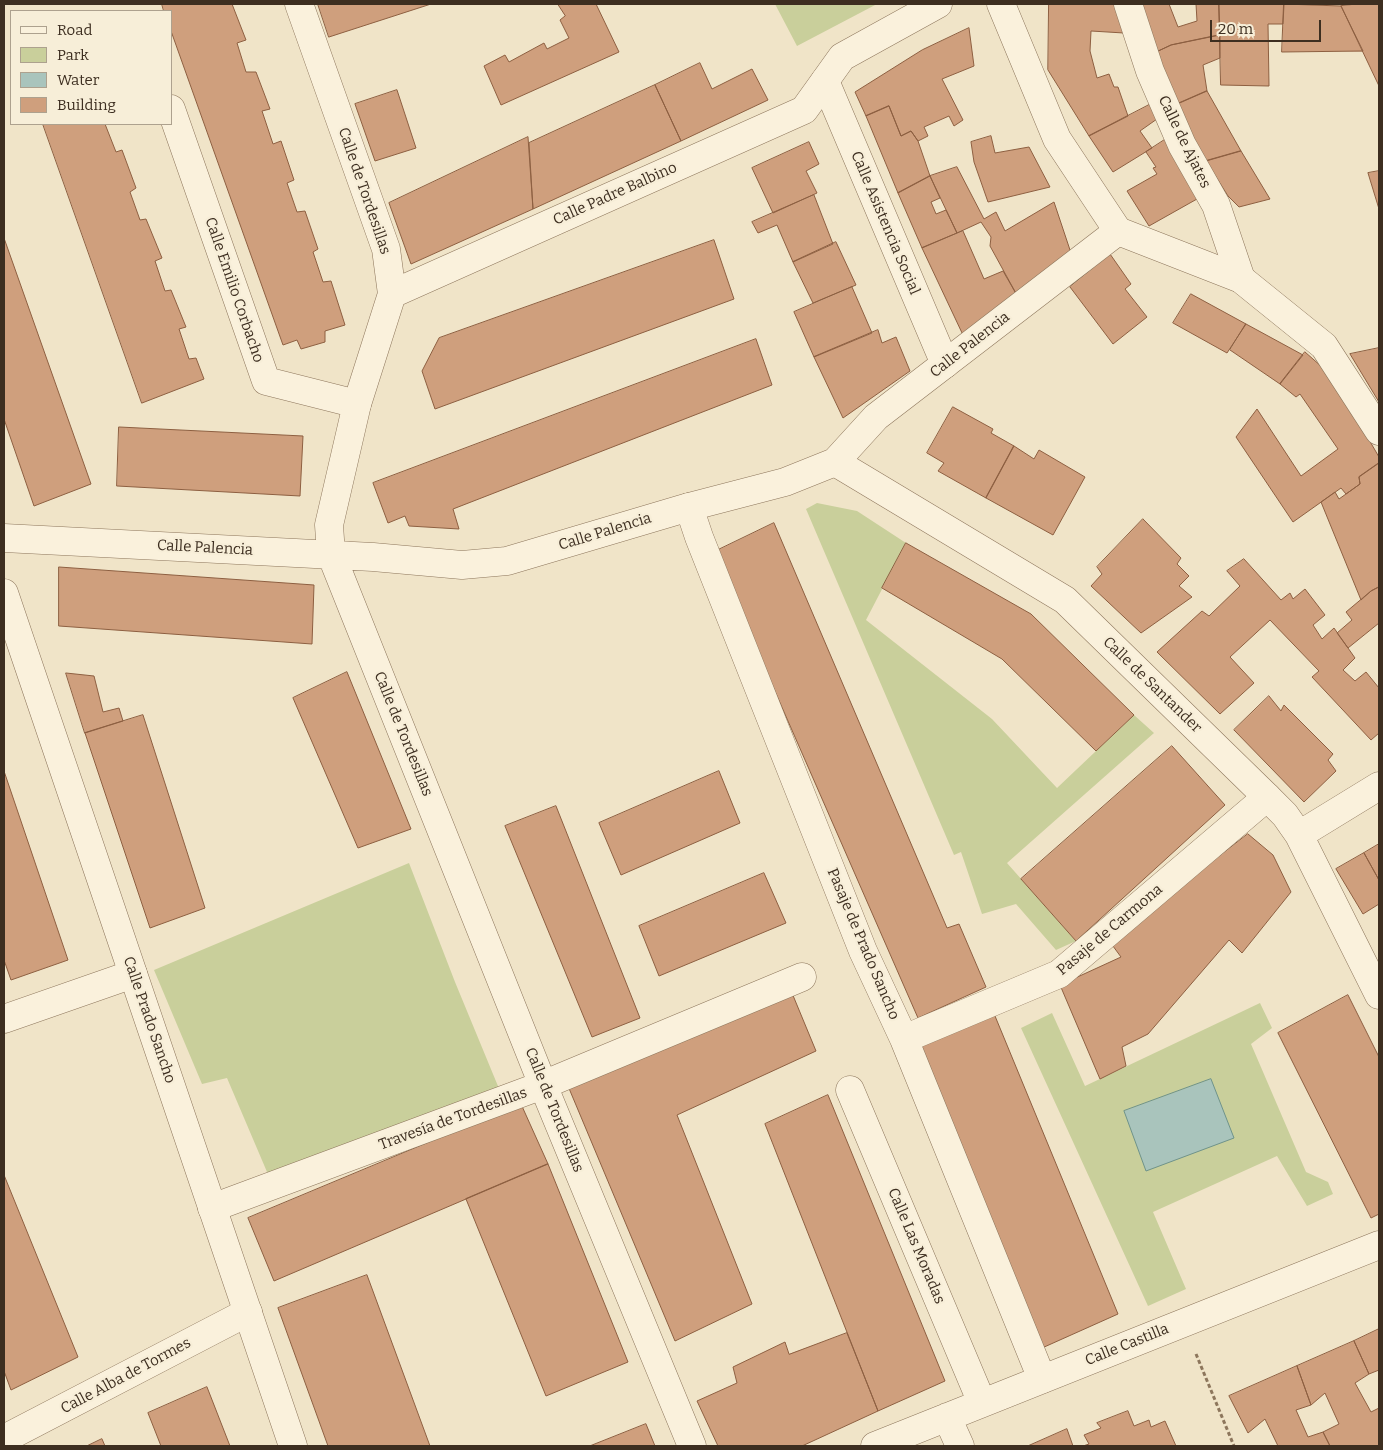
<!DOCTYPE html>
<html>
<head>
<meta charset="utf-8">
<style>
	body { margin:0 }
	#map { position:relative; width:1383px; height:1450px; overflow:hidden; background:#f0e4c8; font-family:Bitter,serif }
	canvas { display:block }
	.frame { position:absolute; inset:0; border:5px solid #3d2e20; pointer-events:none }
	.legend { position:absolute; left:10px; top:10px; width:162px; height:115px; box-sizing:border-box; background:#f7eed8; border:1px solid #ada18e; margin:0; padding:6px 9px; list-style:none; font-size:15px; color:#3d2e20 }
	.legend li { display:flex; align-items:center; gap:10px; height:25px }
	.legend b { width:25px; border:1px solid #ada18e }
	.scale { position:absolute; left:1210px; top:20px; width:111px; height:22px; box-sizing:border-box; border:2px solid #3d2e20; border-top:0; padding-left:6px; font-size:15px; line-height:18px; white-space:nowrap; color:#3d2e20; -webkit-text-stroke:4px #f7eed8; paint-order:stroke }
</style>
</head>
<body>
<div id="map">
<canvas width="1383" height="1450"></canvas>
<div class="frame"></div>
<ul class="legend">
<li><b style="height:6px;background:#faf1dc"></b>Road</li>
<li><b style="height:14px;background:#c9cf9b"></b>Park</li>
<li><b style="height:14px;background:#a9c4bc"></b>Water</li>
<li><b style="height:14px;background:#cf9f7d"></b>Building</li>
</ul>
<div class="scale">20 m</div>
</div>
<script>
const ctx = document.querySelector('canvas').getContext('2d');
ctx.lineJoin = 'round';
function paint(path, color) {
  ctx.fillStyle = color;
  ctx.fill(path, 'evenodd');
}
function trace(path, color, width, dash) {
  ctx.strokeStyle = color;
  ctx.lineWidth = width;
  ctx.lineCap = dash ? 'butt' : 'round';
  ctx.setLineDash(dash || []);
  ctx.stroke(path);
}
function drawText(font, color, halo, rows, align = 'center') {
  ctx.font = font + ' Bitter,serif';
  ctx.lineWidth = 4.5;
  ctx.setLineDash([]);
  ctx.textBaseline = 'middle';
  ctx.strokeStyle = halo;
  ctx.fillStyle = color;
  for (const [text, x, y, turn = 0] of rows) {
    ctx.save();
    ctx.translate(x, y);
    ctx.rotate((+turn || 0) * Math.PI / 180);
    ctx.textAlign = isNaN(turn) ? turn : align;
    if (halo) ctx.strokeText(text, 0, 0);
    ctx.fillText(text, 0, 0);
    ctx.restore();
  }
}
paint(new Path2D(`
	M775,4H877L797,46Z
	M817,503L857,511L906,543L866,620L992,719L1057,788L1134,715L1154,733L1007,863L1076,941L1056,950L1016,904L982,914L961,852L954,855L806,509Z
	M409,863L455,982L500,1091L273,1186L227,1078L202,1084L154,970Z
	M1260,1003L1272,1028L1251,1044L1306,1172L1328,1182L1333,1194L1307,1206L1277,1156L1153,1212L1186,1289L1148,1306L1021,1028L1052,1013L1085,1086Z`), '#c9cf9b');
const water = new Path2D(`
	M1211,1079L1234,1138L1146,1171L1124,1111Z`);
paint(water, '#a9c4bc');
trace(water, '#6f938a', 1);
const building = new Path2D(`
	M162,4H232L246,40L237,43L246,72H256L270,109L262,111L273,144L281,141L294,180L287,183L297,212L305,211L318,249L313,252L323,282L331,281L345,325L325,331V342L301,349L297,340L283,345L171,31V11H164Z
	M318,4H431L329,37Z
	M558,4H596L619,52L501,105L484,66L505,55L509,62L544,43L547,49L569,38L560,20L565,16Z
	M1049,4H1116L1124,33L1091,31L1090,51L1097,78L1109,74L1114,87H1118L1128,116L1089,136L1048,70Z
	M1139,4H1169L1178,27L1197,21L1196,4H1219L1220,35L1171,45L1154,53Z
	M1219,4H1284L1283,24H1268L1269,86L1221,85Z
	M1284,4L1341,6L1363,51L1282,52Z
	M1357,4H1379V86L1341,6Z
	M969,28L974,66L942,79L963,120L954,126L949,116L924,127L928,136L918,141L911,131L901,136L889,106L866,116L855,92L922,50Z
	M1220,35V58L1203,65L1207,91L1175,105L1154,53L1171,45Z
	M700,63L712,89L752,69L768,100L681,141L655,85Z
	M655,85L681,141L533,209L529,143Z
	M397,90L416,148L375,161L355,104Z
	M1207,91L1241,151L1206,161L1175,105Z
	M1151,104L1157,119L1140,131L1152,148L1113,172L1089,136Z
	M889,106L901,136L911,131L918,141L930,176L898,193L866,116Z
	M43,124H105L116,152L122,150L136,188L130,192L140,220L146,219L162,258L155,261L165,291L171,290L186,327L179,329L189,359L196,358L204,379L142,403Z
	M991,136L995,153L1029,147L1050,187L988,202L974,162L971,142Z
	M528,137L533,209L411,264L389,203Z
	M1166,139L1197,199L1149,226L1127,191L1157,174L1153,168L1156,167L1146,152Z
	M809,142L819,164L806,171L817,193L773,213L752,168Z
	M1241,151L1270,199L1239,207L1228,196L1206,161Z
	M957,167L984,219L996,212L1005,231L1054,202L1072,256L1018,297L990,246L991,237L981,222L957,233L930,176Z
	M1379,171V209L1368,173Z
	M930,176L940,198L931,202L936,214L946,210L957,233L922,248L898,193Z
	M814,195L833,244L793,262L777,225L758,233L752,222Z
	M963,231L984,279L1003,271L1018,297L963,335L922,248Z
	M4,238L91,484L34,506L4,419Z
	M714,240L734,299L435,409L422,371L439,338Z
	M836,242L856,285L813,303L793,262Z
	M1110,254L1131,284L1125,289L1147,317L1113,344L1070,287Z
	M852,287L872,333L814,357L794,312Z
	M1191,294L1246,324L1227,353L1173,323Z
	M1246,324L1303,355L1280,384L1230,350Z
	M878,330L882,343L896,337L910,371L843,418L814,357Z
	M756,339L772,385L453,509L459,529L409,526L405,516L388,523L373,483Z
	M1379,348V402L1350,354Z
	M1305,352L1322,367L1354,414L1379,457V463L1359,477L1360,484L1346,494L1341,488L1293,522L1236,437L1257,409L1301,476L1338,449L1300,394L1296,397L1280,384Z
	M953,407L993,429L991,433L1014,446L986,498L938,471L944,463L927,453Z
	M119,427L303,436L300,496L117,486Z
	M1014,446L1034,459L1039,450L1085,477L1053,535L986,498Z
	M1379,463V587L1371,591L1361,600L1321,502L1335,492L1339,499L1360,484L1359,477Z
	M1143,519L1181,558L1177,564L1189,576L1179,586L1192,597L1141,633L1091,586L1102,574L1097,567Z
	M774,523L947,928L959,924L986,987L918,1018L714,552Z
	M906,543L1031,614L1134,715L1096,751L1002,659L882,588Z
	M1244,559L1281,600L1290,593L1293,599L1305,589L1325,615L1313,625L1322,639L1334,628L1355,658L1343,670L1355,681L1366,672L1379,688V733L1371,740L1312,677L1319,671L1270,620L1230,657L1254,683L1220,714L1157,652L1202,611L1209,616L1240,586L1227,571Z
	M59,567L314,585L312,644L59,626Z
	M1379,587V623L1348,648L1337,633L1352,620L1346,612L1371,591Z
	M347,672L411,829L358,848L293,698Z
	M66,673L94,676L103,712L119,708L123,721L85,733Z
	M1269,696L1281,711L1284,705L1333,754L1328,760L1336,771L1304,802L1234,730Z
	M143,715L205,908L150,928L85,733Z
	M1172,746L1225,805L1076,941L1021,879Z
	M4,771L68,960L11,980L4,960Z
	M719,771L740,823L621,875L599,823Z
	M556,806L640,1018L592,1037L505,826Z
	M1248,834L1273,855L1291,892L1242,953L1229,940L1148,1034L1122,1047L1126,1066L1100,1079L1060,985L1121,957L1110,942Z
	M1379,844V880L1364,853Z
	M1364,853L1379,880V904L1363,914L1336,869Z
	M764,873L786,923L659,976L639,926Z
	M792,993L816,1051L677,1115L752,1304L675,1341L568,1086Z
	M1348,995L1379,1057V1214L1371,1218L1278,1033Z
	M995,1016L1118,1314L1042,1348L918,1047Z
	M828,1095L945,1381L878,1411L765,1124Z
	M521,1104L548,1164L274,1281L248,1218Z
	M548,1164L628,1362L546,1396L466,1199Z
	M4,1175L78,1357L11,1390L4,1371Z
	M367,1275L430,1446H328L278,1308Z
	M1379,1329V1370L1369,1374L1354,1341Z
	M847,1333L878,1411L802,1446H718L697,1401L737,1383L733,1367L785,1342L789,1354Z
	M1354,1341L1369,1374L1355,1383L1371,1412L1379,1408V1446H1330L1323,1432L1339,1424L1325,1393L1311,1405L1297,1366Z
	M1297,1366L1311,1405L1296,1410L1308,1437L1323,1432L1330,1446H1277H1278L1265,1419L1248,1433L1229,1396Z
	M207,1387L230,1446H161L148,1413Z
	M1128,1411L1134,1426L1149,1420L1151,1427L1165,1421L1176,1446H1083L1089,1444L1084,1435L1101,1428L1097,1423Z
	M646,1424L655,1446H590Z
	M1067,1429L1073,1446H1028Z
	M102,1439L105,1446H87Z`);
paint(building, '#cf9f7d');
trace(building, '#8d5f41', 1);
const pedestrian = new Path2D(`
	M689,507L699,537L863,951L904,1039L1042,1379
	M904,1039L1059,974L1267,797`);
const minor = new Path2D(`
	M1128,4L1150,71L1182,145L1216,205L1241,279
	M825,81L945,364
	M171,109L266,381L357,404
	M835,462L1065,600L1267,797L1285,815L1299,835L1379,995
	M1299,835L1379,786
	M4,1019L133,974
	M850,1090L982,1403
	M212,1208L543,1085L802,977
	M947,1417L960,1446
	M4,1439L248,1312
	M875,1446L1379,1245`);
const tertiary = new Path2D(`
	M299,4L386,249L392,294L357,404L329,525L331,554L543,1085L692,1446
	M1001,4L1057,139L1118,231
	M1118,231L1241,279L1324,346L1379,431
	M392,294L804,110L842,57L938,4
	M4,538L373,557L462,565L507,561L689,507L785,482L835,462L876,417L1118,231
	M4,593L293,1446`);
trace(pedestrian, '#8d765c', 29);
trace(minor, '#8d765c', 29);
trace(tertiary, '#8d765c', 29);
trace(new Path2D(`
	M1196,1354L1234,1446`), '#8d765c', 3, [4, 2.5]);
trace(pedestrian, '#faf1dc', 28);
trace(minor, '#faf1dc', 28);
trace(tertiary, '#faf1dc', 28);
drawText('15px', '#3d2e20', '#f7eed8', [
	["Calle de Ajates",1184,142,64],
	["Calle de Tordesillas",364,191,71],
	["Calle Padre Balbino",615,194,-24],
	["Calle Asistencia Social",885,223,67],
	["Calle Emilio Corbacho",234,290,71],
	["Calle Palencia",970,345,-38],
	["Calle Palencia",605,532,-17],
	["Calle Palencia",205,548,3],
	["Calle de Santander",1152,685,44],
	["Calle de Tordesillas",403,734,68],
	["Pasaje de Carmona",1110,930,-40],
	["Pasaje de Prado Sancho",863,944,67],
	["Calle Prado Sancho",149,1020,71],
	["Calle de Tordesillas",554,1110,68],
	["Travesía de Tordesillas",453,1119,-20],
	["Calle Las Moradas",916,1246,67],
	["Calle Castilla",1127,1345,-22],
	["Calle Alba de Tormes",126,1376,-28]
]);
</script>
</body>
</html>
